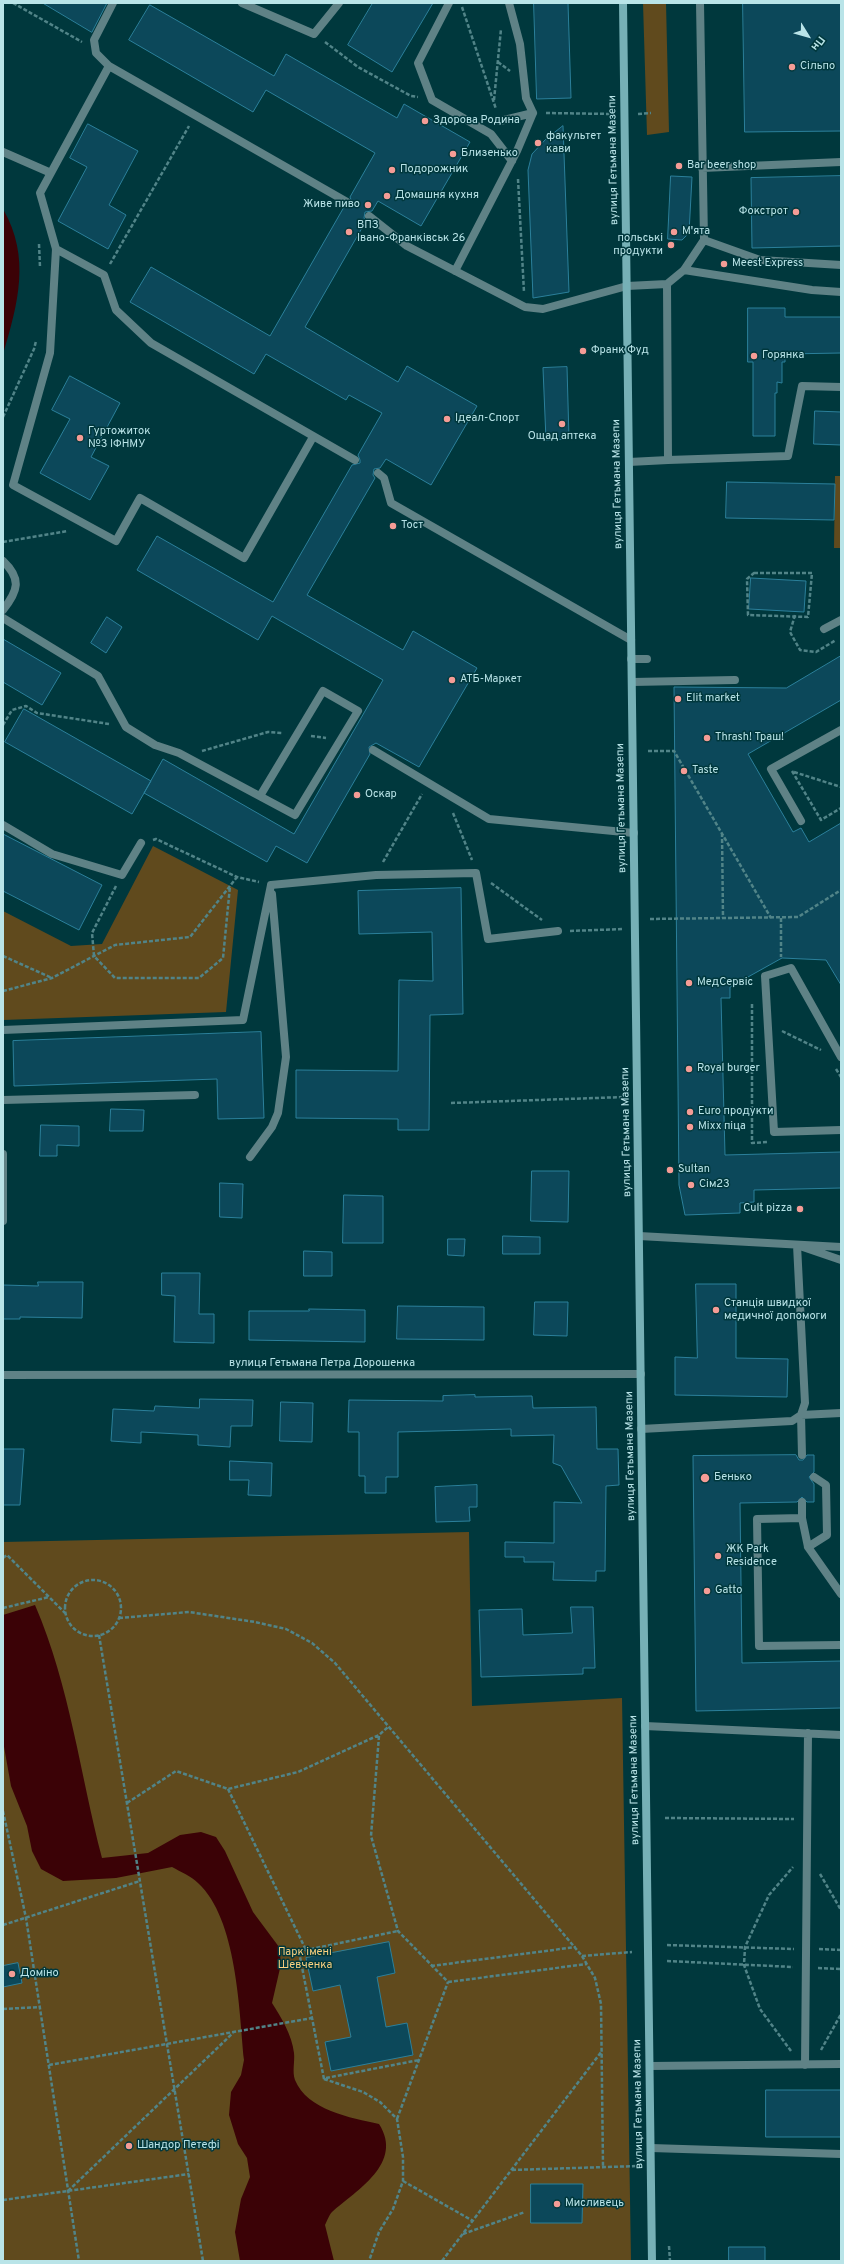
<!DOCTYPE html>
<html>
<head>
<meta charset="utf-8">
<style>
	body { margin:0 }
	#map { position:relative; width:844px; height:2264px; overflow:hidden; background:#00383d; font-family:Overpass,sans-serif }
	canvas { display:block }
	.frame { position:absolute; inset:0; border:4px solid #b9e4e8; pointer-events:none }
	.north { position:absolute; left:788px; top:16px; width:40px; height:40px; -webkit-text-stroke:3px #00383d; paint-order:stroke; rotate:127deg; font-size:11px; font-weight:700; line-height:16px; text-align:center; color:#b9e4e8 }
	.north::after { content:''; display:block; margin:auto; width:14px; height:18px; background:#b9e4e8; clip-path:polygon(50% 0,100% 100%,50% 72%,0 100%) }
</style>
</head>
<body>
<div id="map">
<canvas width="844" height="2264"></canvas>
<div class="frame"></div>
<div class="north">Пн</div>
</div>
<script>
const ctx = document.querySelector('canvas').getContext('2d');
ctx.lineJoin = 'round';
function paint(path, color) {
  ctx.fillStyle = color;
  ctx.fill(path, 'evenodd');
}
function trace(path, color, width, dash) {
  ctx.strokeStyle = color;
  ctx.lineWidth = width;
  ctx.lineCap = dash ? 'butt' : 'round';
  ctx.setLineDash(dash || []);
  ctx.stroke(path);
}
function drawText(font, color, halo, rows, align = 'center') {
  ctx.font = font + ' Overpass,sans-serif';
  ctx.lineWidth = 3;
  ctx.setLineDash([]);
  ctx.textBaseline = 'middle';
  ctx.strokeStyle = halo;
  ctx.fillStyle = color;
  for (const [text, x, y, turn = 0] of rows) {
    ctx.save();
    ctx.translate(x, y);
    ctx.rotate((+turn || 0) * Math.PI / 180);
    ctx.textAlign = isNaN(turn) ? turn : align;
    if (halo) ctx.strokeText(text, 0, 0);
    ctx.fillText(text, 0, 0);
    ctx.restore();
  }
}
paint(new Path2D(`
	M643,3H666L669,132L647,135Z
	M835,476H841V548H834Z
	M153,846L238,890L226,1012L3,1020V911L71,946L102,944Z
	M469,1532L472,1706L622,1698L631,2261H3V1542Z`), '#604a1d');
paint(new Path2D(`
	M3,209C31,257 18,304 3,354Z
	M35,1605C70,1686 80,1774 102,1858L148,1853L180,1835L201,1832L216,1837L225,1851L253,1912L279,1947L281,1964L272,2003C281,2017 292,2035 294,2053C295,2061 292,2072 295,2080C307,2110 351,2118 379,2124C404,2163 357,2190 332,2212C329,2215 327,2221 325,2225L334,2261H240L235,2232L241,2199L250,2177L247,2158L238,2144L229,2115L231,2092L241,2075L244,2060C239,2009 237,1919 198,1883C191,1876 181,1872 172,1867L116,1878L63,1881L41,1869L32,1851L27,1826L11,1786L3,1741V1615Z`), '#3b0206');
const building = new Path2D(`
	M43,3H107L92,32Z
	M373,3H433L392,72L348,45Z
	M534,3H568L571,98L537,99Z
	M743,3H841V131L745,132Z
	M150,5L274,76L286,54L397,118L404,104L470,142L421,226L378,201L372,211L365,212L364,218L366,221L305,327L398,382L407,366L477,406L431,485L386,459L380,468L374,469L373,475L375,478L307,595L403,650L413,631L477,668L419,767L376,743L369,747L370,754L307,863L276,846L267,862L144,793L163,759L294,834L383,680L272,616L258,640L137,570L157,536L273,602L352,465L360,463V460L358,455L382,413L349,395L346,400L266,354L254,374L130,302L151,267L270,336L344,207L352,205V202L350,197L375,153L266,90L253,112L129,40Z
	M88,124L138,151L109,205L126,215L108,249L58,221L87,167L70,158Z
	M563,126L569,292L533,298L528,170L532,154L545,140Z
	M671,176L692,177L689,233L682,240L668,239Z
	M841,176V246L752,248L751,178Z
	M748,308H785V317H841V353L785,354V362H782V383L777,382V393H775V436H753V362H748Z
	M567,367L569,439L546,440L543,368Z
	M70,376L120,403L91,457L109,466L90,500L40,473L70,419L52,410Z
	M815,411L841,412V445L814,444Z
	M727,482L835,484L834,520L726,518Z
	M751,578L806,581L804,612L749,609Z
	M107,617L122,627L106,653L91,643Z
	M3,639L61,673L42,705L3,682Z
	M841,656V700L748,754L793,832L801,828L809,842L841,823V985L826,960L782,958L730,987V998H721L725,1155L841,1152V1188L754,1190V1202L740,1203V1213L685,1215L679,1185L674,687L786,688Z
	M24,709L151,781L132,814L5,742Z
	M3,834L102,885L79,930L3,891Z
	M461,888L463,1014L430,1015L429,1130H398V1119L296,1118V1070L398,1071L399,980L433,981L432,932L359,934L358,891Z
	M261,1032L264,1118L218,1119L217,1079L14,1086L13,1041Z
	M111,1109L144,1110L143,1131H110Z
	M41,1125L79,1126V1146L57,1145V1156H40Z
	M532,1171H569L568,1222L531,1221Z
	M220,1183L243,1184L242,1218L220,1217Z
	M344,1195L383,1196V1243H343Z
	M503,1236L540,1237V1254H503Z
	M448,1239H465L464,1256L448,1255Z
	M304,1251L332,1252V1276H304Z
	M162,1273H200L199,1314H214V1343L174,1342L175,1296L162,1295Z
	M38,1282H83L82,1318L20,1317V1319H3V1285L38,1286Z
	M696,1284H736V1358L788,1359L787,1397L675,1395V1357L697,1358Z
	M535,1302H568L567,1336L534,1335Z
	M398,1306L484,1307V1340L397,1339Z
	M309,1309L365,1310V1342L249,1340V1311H309Z
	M475,1395V1397L532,1396L533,1408L596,1407L597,1449H618L619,1485L606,1486L605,1571H596V1581L553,1580L554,1562H524V1557H505V1542L554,1543V1502L582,1503L561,1466L553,1463L554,1435L511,1436V1429L398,1432V1477H386V1493H365V1476H359V1432H348L349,1400L443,1401V1396Z
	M200,1399L253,1400L252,1426H231L230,1447L198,1445V1435L141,1432V1443L111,1441L113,1409L154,1411L155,1406L199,1408Z
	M281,1402L313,1403L312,1442L280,1441Z
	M3,1449H24L20,1505H3Z
	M796,1455L799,1460H803L807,1455H814V1472L809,1477L814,1484V1502H807L802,1497L797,1502L740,1503L742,1663L841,1661V1708L696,1711L693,1456Z
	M230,1461L272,1463L271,1496L248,1495L249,1480H230Z
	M477,1485V1507H469L470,1521L436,1522L435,1487Z
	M571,1607H593L595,1668H583V1674L481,1677L479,1610L522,1609L523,1635L572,1633Z
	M389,1942L395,1973L377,1977L386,2027L407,2023L413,2055L331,2071L325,2042L351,2037L340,1985L313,1991L306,1958Z
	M18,1963L22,1983L3,1987V1966Z
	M766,2090H841V2137H766Z
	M531,2184H583L582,2223H531Z
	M729,2247H765V2261H729Z`);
paint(building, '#0c485a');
trace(building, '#2b809b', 1);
trace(new Path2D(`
	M13,3L82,42
	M462,7L496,109
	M325,42L358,67L411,96L418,97
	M498,62L510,71
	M494,100L501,29
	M546,113L613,114
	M638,114L651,113
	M518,179L524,292
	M39,244L40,267
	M110,264L189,126
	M3,417L34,349L36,341
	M3,542L68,531
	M754,573H812L808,617L748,615L747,579Z
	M795,615L790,632L800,650L816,652L836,640
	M3,725L12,710L26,706L37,713L109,724
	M311,736L326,738
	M202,751L268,732L282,733
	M648,751H674L771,918
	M792,771L821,820L841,808
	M794,772L841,787
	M453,813L472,860
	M722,833L723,918
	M153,840L156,839L237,877L259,882
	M383,862L422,794
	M491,883L542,920
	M116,886L92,933L94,956L115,978H199L223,958L230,886
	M781,918V957
	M650,919L798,917L841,890
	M570,931L623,929
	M3,956L52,978
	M3,991L52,978L115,945L190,937L237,877
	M752,1004V1143L767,1142
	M782,1031L821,1050
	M836,1069L841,1077
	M451,1103L625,1097
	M3,1558L7,1555L66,1614
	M65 1608a28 28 0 1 1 56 0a28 28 0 1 1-56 0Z
	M3,1608L49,1597
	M119,1618L189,1612L255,1622L286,1629L312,1643L335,1663L582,1956L632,1952
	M99,1635L203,2261
	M379,1736L371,1836L398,1931L448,1982
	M228,1789L306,1950
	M127,1803L176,1771L228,1789L298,1772L379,1735L388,1727
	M3,1811L26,1918L79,2261
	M665,1818L794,1819
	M820,1874L841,1910
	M3,1925L140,1881
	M667,1945L794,1949
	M819,1949L841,1950
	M582,1956L595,1978L601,2004L603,2166
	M667,1961L793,1967
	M431,1966L576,1947
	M818,1968L841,1969
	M448,1982L587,1964
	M3,2009L40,2007
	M821,2050L841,2014
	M791,2051L760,2009L744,1965L745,1947L769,1895L793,1867
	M49,2065L312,2018
	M326,2078L419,2060
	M324,2079L363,2092L380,2102L397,2119L403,2157V2181L393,2209L379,2232L369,2261
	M324,2079L300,1957L306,1950L398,1931
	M397,2119L448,1982
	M512,2170L639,2166
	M403,2181L473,2221
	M68,2191L233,2033
	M3,2200L189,2174
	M463,2234L525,2212
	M669,2246L670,2261
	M442,2261L602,2051`), '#518488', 2.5, [4, 2]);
trace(new Path2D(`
	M113,3L94,40L96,53L109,66L347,202
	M242,3L314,34L339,3
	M449,3L418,63L432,100L491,134L512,161
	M509,3L520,44L526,98L533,113
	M109,66L40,193L56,249L50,353L13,485L116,541L140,498L244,558L313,437
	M3,152L51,173
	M702,168L841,162
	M369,216L407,246L525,307L543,309L627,286L667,284L684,270L704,240L700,3
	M704,240L760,260L841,265
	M56,249L104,275L116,310L151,343L355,460
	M684,270L812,290L841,292
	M455,271L517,151L533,113L500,121
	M668,460L788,456L802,386L841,387
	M629,462L668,460L667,284
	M378,473L384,478L391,503L631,640
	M3,561C22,579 18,591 3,610
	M3,618L98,676L126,727L155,745L179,753L295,815L358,711L323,691L260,796
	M824,629L841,620
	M631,659H647
	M632,682L735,680
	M373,750L489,819L634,833
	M3,825L52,854L122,875L141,843
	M271,885L376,875L476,873L488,939L558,931
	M3,1030L243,1020L271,885
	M3,1100L195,1095
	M3,1154V1221
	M250,1157L272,1127L278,1113L286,1057L272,894
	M639,1236L841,1247
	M641,1429L792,1421L801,1415L805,1403L797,1245L841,1260
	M802,1455L801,1415L841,1413
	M802,1502V1518L808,1547L841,1594
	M802,1518L757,1519L759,1646L841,1645
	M808,1547L827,1535L826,1485L814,1477
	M645,1726L841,1735
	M805,2065L808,1733
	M650,2066L841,2064
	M651,2148L841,2154`), '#5f8286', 8);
trace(new Path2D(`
	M801,821L771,769L841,730
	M841,1057L791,968L765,976L774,1132L841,1130`), '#5f8286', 8);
trace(new Path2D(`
	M3,1375L641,1374`), '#5f8286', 8);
trace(new Path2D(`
	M623,3L652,2261`), '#76b0b6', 8);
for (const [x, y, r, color] of [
	[792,67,4,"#f59c96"],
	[425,121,4,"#f59c96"],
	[538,143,4,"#f59c96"],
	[453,154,4,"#f59c96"],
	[679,166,4,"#f59c96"],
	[392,170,4,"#f59c96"],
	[387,196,4,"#f59c96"],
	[368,205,4,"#f59c96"],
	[796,212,4,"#f59c96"],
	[349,232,4,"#f59c96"],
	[674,232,4,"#f59c96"],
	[671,245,4,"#f59c96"],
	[724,264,4,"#f59c96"],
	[583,351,4,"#f59c96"],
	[754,356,4,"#f59c96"],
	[447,419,4,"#f59c96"],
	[562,424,4,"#f59c96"],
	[80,438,4,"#f59c96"],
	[393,526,4,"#f59c96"],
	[452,680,4,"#f59c96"],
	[678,699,4,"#f59c96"],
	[707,738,4,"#f59c96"],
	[684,771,4,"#f59c96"],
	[357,795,4,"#f59c96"],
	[689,983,4,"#f59c96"],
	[689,1069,4,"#f59c96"],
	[690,1112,4,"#f59c96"],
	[690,1127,4,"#f59c96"],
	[670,1170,4,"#f59c96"],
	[691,1185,4,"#f59c96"],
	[800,1209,4,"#f59c96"],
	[716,1310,4,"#f59c96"],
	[705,1478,5,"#f59c96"],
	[718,1556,4,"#f59c96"],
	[707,1591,4,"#f59c96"],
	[12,1974,4,"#f59c96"],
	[129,2146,4,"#f59c96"],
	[557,2204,4,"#f59c96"]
]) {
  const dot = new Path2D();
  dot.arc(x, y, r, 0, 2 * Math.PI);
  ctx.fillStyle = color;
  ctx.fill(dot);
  trace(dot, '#00383d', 1.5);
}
drawText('11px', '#b9e4e8', '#00383d', [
	["Сільпо",800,67],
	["Здорова Родина",433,121],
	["факультет",546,137],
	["кави",546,150],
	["Близенько",461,154],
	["Bar beer shop",687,166],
	["Подорожник",400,170],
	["Домашня кухня",395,196],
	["Живе пиво",360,205,"right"],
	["Фокстрот",788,212,"right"],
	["ВПЗ",357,226],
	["Івано-Франківськ 26",357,239],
	["М'ята",682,232],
	["польські",663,239,"right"],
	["продукти",663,252,"right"],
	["Meest Express",732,264],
	["Франк Фуд",591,351],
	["Горянка",762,356],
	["Ідеал-Спорт",455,419],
	["Гуртожиток",88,432],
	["№3 ІФНМУ",88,445],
	["Ощад аптека",562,437,"center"],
	["Тост",401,526],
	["АТБ-Маркет",460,680],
	["Elit market",686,699],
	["Thrash! Траш!",715,738],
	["Taste",692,771],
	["Оскар",365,795],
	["МедСервіс",697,983],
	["Royal burger",697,1069],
	["Euro продукти",698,1112],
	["Mixx піца",698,1127],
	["Sultan",678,1170],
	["Сім23",699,1185],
	["Cult pizza",792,1209,"right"],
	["Станція швидкої",724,1304],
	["медичної допомоги",724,1317],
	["Бенько",714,1478],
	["ЖК Park",726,1550],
	["Residence",726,1563],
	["Gatto",715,1591],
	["Доміно",20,1974],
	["Шандор Петефі",137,2146],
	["Мисливець",565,2204]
], 'left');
drawText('11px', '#b9e4e8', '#00383d', [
	["вулиця Гетьмана Мазепи",614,160,-91],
	["вулиця Гетьмана Мазепи",618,484,-91],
	["вулиця Гетьмана Мазепи",622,808,-91],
	["вулиця Гетьмана Мазепи",627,1132,-91],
	["вулиця Гетьмана Петра Дорошенка",322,1364],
	["вулиця Гетьмана Мазепи",631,1456,-91],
	["вулиця Гетьмана Мазепи",635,1780,-91],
	["вулиця Гетьмана Мазепи",639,2104,-91]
]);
drawText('11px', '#fad180', '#00383d', [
	["Парк імені",305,1953],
	["Шевченка",305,1966]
]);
</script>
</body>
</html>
